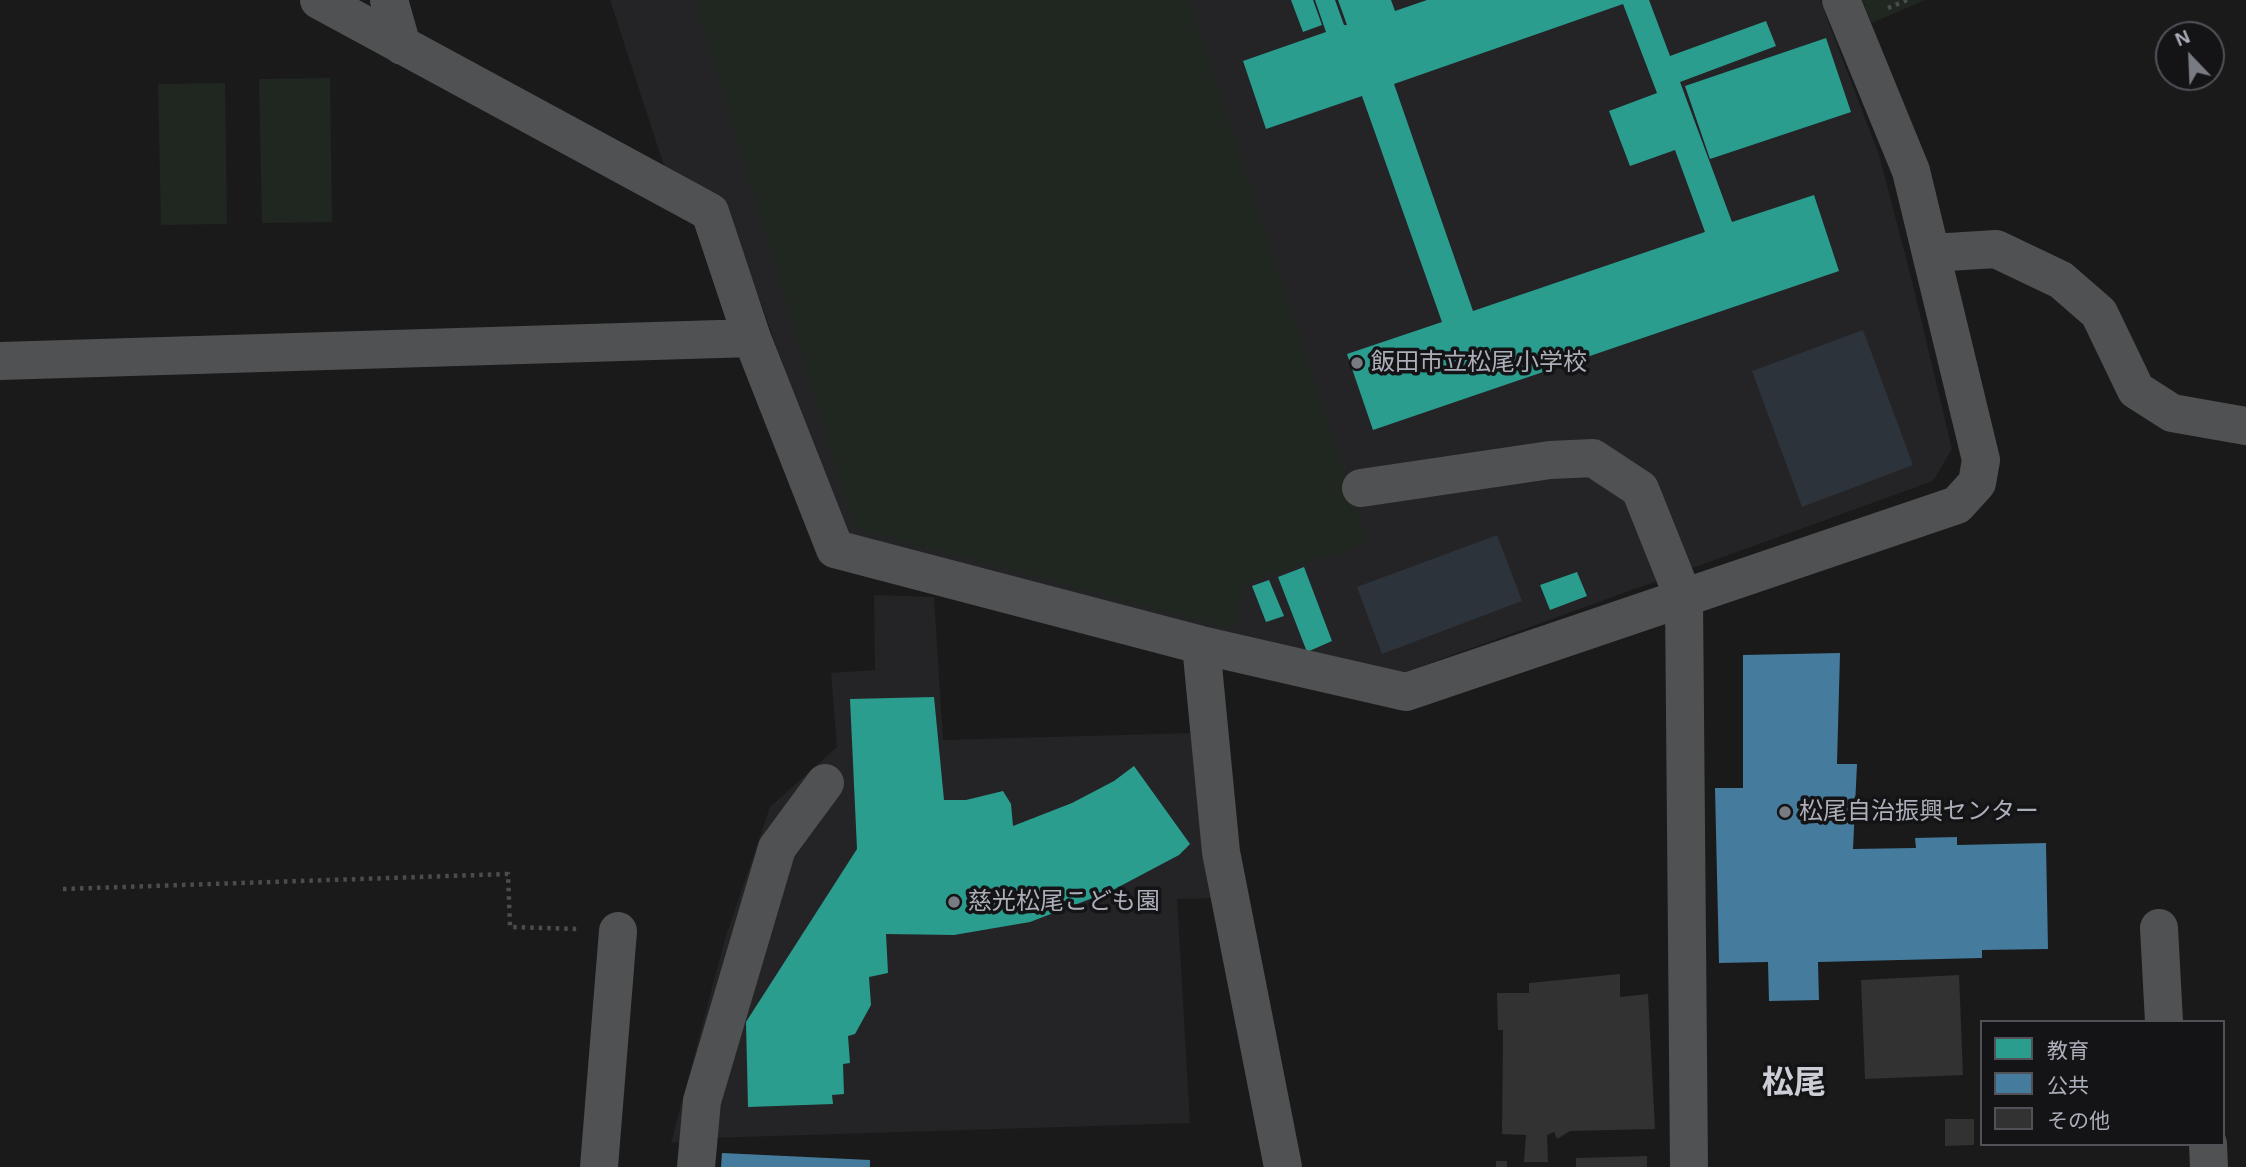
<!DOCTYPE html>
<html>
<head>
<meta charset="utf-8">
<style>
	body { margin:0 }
	#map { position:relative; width:2246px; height:1167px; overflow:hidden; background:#1a1a1a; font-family:Helvetica,"Noto Sans JP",sans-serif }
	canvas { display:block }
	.legend { position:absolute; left:1980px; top:1020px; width:245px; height:126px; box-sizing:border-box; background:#141416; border:2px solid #515258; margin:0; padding:9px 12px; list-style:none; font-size:21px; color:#acafba }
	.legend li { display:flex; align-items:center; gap:14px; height:35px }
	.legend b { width:35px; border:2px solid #515258 }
	.north { position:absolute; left:2155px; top:21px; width:70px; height:70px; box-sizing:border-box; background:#141416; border:2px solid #515258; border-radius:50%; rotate:337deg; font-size:19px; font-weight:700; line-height:28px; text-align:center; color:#acafba }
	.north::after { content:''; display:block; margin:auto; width:24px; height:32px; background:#797b82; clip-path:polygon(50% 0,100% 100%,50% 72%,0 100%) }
</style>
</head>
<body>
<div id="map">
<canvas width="2246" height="1167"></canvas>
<ul class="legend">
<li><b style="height:19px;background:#2a9d8f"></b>教育</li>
<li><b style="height:19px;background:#457b9d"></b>公共</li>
<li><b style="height:19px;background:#323232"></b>その他</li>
</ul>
<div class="north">N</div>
</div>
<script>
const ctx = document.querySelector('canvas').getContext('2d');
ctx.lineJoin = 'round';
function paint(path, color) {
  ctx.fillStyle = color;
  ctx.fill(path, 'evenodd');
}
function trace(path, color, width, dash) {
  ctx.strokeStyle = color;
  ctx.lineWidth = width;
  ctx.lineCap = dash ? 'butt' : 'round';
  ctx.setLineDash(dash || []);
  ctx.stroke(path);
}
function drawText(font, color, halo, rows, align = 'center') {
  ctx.font = font + ' Helvetica,"Noto Sans JP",sans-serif';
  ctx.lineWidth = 7;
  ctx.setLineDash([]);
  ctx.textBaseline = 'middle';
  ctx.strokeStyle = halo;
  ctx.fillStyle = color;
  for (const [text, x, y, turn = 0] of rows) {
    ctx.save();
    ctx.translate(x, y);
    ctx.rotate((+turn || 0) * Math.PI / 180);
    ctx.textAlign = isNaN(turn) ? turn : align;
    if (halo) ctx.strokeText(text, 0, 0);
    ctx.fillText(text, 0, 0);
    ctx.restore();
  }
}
paint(new Path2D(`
	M610,0H1820L1879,155L1911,277L1952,449L1933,481L1397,675L846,538L722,196L665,169Z
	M874,595L934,597L943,740L1193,733L1217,898L1177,899L1190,1123L710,1138L671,1143L725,939L770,807L837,747L831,673L875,670Z`), '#242426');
paint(new Path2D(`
	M695,0H1189L1368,543L1245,583L1233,630L854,528Z
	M1862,0H1925L1872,23Z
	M330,78L332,222L262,223L259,79Z
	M225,83L227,224L161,225L158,84Z`), '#202721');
paint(new Path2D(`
	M1863,330L1913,465L1802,507L1752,371Z
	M1497,535L1522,601L1382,654L1357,587Z`), '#2d333b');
paint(new Path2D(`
	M1291,0H1313L1322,25L1303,32Z
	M1315,0H1335L1344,25H1347L1338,0H1391L1395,11L1427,0H1649L1670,56L1766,21L1776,46L1680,82L1732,222L1814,195L1839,271L1373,430L1347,354L1442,322L1362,96L1266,129L1243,61L1326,32ZM1623,4L1657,93L1609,111L1630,166L1675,150L1705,232L1473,311L1394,84Z
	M1826,38L1851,112L1710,159L1685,86Z
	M1304,567L1332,641L1307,652L1278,577Z
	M1577,572L1587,596L1550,610L1540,585Z
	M1269,580L1284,616L1266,622L1252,586Z
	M934,697L944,800H966L1003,791L1011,804L1013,826L1072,803L1114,781L1134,766L1190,844L1179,855L1111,891L1030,922L954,935L886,934L888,973L869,977L871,1005L855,1034L848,1036L850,1063L843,1064L844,1094L832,1095L833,1104L748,1107L746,1022L857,849L850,699Z`), '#2a9d8f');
paint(new Path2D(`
	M1840,653L1837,764H1857L1853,849L1916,848L1915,838L1957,837V845L2046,843L2048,949L1982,950V958L1818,962L1819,1000L1769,1001L1768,962L1719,963L1715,788H1743V655Z
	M722,1153L870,1160V1167H721Z`), '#457b9d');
paint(new Path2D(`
	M1620,974V997L1648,994L1655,1129L1570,1131L1557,1139L1554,1132L1547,1135L1548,1162H1524L1526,1135L1502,1134L1503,1030H1498L1497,993H1529V983Z
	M1959,975L1963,1075L1865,1079L1861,980Z
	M1945,1119H1974V1145L1945,1146Z
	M1647,1156V1167H1576V1158Z
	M1496,1161H1507V1167H1496Z`), '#323232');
trace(new Path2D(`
	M1888,8L1907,0
	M63,889L508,874L510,927L578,929`), '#4b4c4e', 4.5, [3.5, 5]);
trace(new Path2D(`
	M319,0L710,212L752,338
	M389,0L402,46
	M1932,253L1996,249L2061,280L2099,313L2136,390L2172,413L2246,426
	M0,361L752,338L835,549L1201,645L1406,692L1957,505L1977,483L1981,460L1911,171L1841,0
	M1361,488L1550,460L1593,458L1640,489L1684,599L1689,1167
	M1201,645L1221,852L1283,1167
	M2159,928L2164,1022
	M2208,1144L2209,1167
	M599,1167L618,931
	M696,1167L702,1101L777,848L825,783`), '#505153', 38);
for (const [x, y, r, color] of [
	[1357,363,7,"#797b82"],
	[1785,812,7,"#797b82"],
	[954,902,7,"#797b82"]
]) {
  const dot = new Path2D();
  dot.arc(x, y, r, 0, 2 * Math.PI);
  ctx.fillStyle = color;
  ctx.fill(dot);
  trace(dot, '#141416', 2.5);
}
drawText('24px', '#acafba', '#141416', [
	["飯田市立松尾小学校",1371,363],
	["松尾自治振興センター",1799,812],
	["慈光松尾こども園",968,902]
], 'left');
drawText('bold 32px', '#ccced6', '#141416', [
	["松尾",1794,1084]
]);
</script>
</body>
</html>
